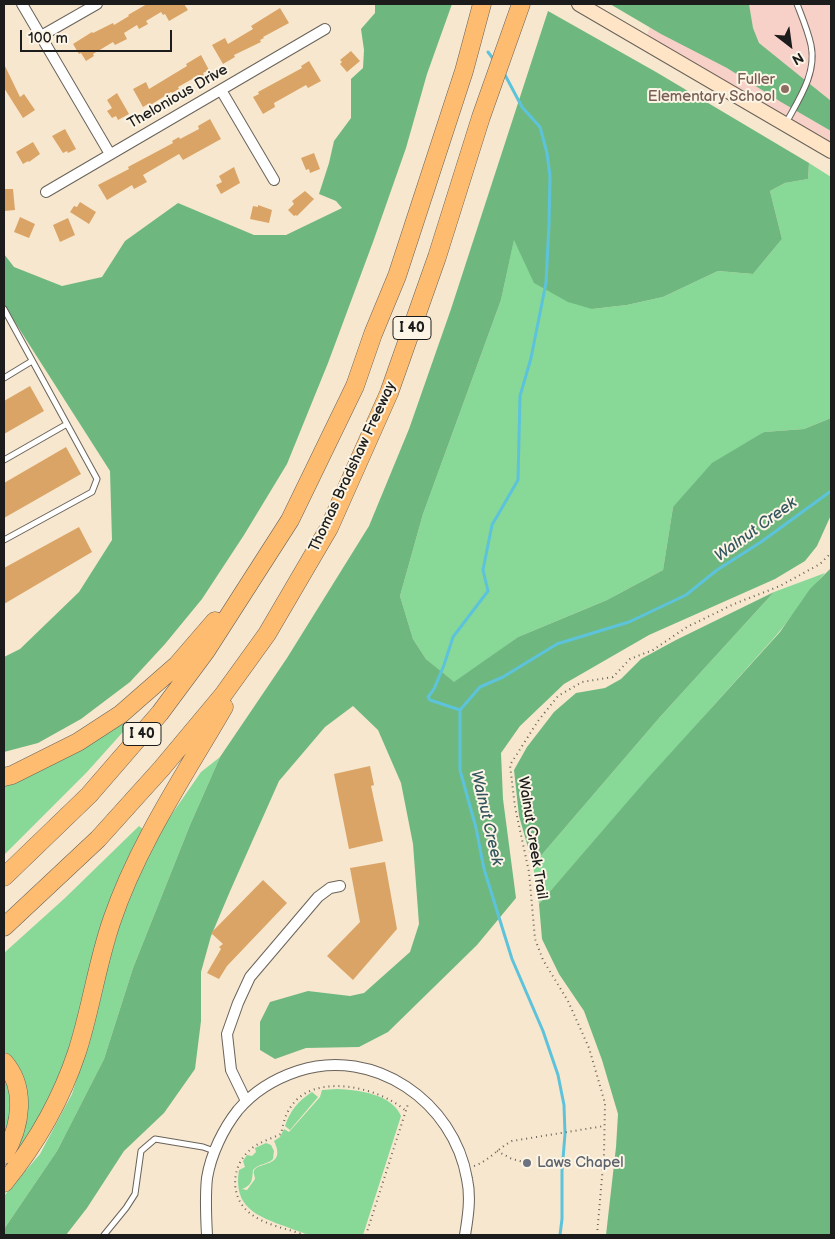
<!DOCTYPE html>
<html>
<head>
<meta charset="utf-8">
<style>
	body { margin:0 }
	#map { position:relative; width:835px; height:1239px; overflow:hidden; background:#f7e7ce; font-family:"Balsamiq Sans",sans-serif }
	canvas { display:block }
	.frame { position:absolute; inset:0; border:5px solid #1c1c1c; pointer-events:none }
	.north { position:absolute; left:765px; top:20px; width:50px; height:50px; -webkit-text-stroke:4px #fcf5e5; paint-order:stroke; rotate:150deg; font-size:14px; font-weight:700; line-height:20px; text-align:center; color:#1c1c1c }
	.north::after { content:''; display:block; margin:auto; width:18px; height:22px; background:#1c1c1c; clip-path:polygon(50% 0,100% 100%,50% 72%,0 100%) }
	.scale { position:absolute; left:20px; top:30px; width:152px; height:22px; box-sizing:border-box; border:2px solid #1c1c1c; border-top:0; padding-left:6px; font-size:15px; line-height:18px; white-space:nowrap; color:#1c1c1c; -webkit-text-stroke:4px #fcf5e5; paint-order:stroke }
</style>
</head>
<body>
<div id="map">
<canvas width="835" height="1239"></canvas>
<div class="frame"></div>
<div class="north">N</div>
<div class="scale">100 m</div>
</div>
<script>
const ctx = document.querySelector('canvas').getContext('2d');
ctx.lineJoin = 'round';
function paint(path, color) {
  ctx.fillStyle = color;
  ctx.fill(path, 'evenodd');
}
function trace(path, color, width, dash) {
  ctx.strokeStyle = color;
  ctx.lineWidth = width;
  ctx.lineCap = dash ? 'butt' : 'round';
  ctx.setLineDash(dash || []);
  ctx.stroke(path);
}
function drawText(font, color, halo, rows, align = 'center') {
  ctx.font = font + ' "Balsamiq Sans",sans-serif';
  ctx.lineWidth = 4;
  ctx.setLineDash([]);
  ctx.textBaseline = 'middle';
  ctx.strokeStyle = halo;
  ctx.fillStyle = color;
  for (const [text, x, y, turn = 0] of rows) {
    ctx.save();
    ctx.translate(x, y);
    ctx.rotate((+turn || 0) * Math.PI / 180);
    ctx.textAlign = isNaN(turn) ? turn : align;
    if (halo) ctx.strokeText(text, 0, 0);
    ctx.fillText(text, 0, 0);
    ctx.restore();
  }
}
paint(new Path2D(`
	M657,4H831V143L647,36Z`), '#f7d1c8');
paint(new Path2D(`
	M809,163L831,177V418L804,429L764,432L673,507L663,570L607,600L518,637L454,683L426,659L413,639L400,596L423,514L501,300L514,239L592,309L627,305L663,297L718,271L753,274L782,239L770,191L785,183L808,179Z
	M825,573C806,594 792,618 773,639C694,727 616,815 539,904L533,865L660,717L774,592Z
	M121,722L126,728L122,733L87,772L4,855V784Z
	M220,757L190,825L133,968L104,1059L57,1151L4,1229V1196L40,1154L72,1094L87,1047L104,979L130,889L156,837L201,772Z
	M139,826L145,831L58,1083L22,1148L16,1144C29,1113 33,1094 14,1063C10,1058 4,1053 4,1047C1,1016 4,984 4,953L65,898Z
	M4,1071L15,1105L4,1146Z
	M337,1089C359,1090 392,1094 401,1116L363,1235C346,1235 329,1237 312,1235C304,1234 295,1230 287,1227C256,1216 233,1207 239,1170L245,1167L243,1161L247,1155L252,1156L256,1152L255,1148L266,1143L271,1145L274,1151L273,1159C267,1165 259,1163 253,1170C252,1179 253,1185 242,1189L247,1190L255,1179C255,1176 253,1173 254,1171C258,1161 287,1168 274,1141L280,1137L284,1129L289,1132L320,1097L322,1090Z
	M312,1092L318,1097L290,1130L285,1126C290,1111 298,1101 312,1092Z`), '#88d898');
paint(new Path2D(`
	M375,4H452L427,74L406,148L373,242L328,363L287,464L244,535L202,599L165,644L130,682L81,719L38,743L4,752V657L20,649L79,592L112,540L110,471L4,305V254L14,267L62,286L102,277L125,241L178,203L254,235H286L342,208L336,201L319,194L329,163L334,141L351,118V79L363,68L364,50L361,29L375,13Z
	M610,4H749L753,28L759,43L831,101V131L781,102L727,68L661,34Z
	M548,11L656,72L809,163L808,179L785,183L770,191L782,239L753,274L718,271L663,297L627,305L592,309L568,302L534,283L514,240L501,300L423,514L400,596L413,639L426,659L454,682L518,637L607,600L663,570L673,507L712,463L764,432L804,429L831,418V515L817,546L805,561L775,579L649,635L564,684L520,726L501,753L503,799L516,898L477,945L388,1032L359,1047L306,1048L275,1059L260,1050V1022L270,1002L308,991L350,996L364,993L410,952L419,924L413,844L401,783L378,730L353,706L325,727L279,781L231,889L211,936L201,972V1021L195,1069L164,1113L124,1151L87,1208L66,1235H4V1229L57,1151L104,1059L133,968L190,825L220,757L287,658L369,526L409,429L451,309Z
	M831,568V1235H606L616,1147L618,1114L602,1060L584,1011L559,974L542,939L539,904L648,778L780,632L810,589Z
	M774,592L660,717L533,865L519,816L514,770L527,747L554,712L576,693L605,688L621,679L641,659L676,640Z`), '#6eb880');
trace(new Path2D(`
	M488,52L494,60
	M460,710L430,700L428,697L434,689L444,665L453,637L488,591L483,570L492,525L518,480L520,396L531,358L546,283L549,225L550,176L547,153L540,127L522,107L504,73
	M560,1235L562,1219V1171L565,1134L564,1105L558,1075L543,1031L512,959L484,869L476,828L460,770V710L480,687L503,677L557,644L629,622L686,595L717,570L761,542L831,491`), '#5dc3db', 3);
paint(new Path2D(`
	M147,4H184L188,10L169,21L165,14L163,15L161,12L146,21L148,24L139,29L137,25L124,33L127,39L115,45L113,42L93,54L94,56L86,61L81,53L79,54L73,44L92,32L93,33L113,23L114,25L129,16L128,15Z
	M280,8L289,23L263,37L264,38L260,40L261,42L234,55L235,57L223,64L212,45L225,38L228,44L253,29L251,26Z
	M351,51L360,61L347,72L340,64L342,62L340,60Z
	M201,55L209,70L203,73L204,75L195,80L194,78L178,87L179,89L172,93L171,92L149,106L148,104L143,107L133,89L146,82L149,89L187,66L186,64Z
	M309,61L321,81L308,88L306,85L274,103L275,107L263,114L253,97L259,94L258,92L302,68L301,66Z
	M4,64L20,97L24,94L35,110L23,118L4,88Z
	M117,93L129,114L118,120L116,116L112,118L107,111L112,108L107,100Z
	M210,119L221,139L183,160L179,154L143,175L147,182L134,189L132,185L107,200L98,185L129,169L128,167L173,143L172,141L179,137L180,139L199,129L198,126Z
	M65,129L76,149L68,153L67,151L63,153L52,136Z
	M33,142L40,154L29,162L28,161L23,164L16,152Z
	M314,153L320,169L310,173L309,169L306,170L301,158Z
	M234,167L240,183L221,194L216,185L222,182L219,176Z
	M4,189H13L15,210L4,211Z
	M305,191L314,199L297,216L296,215L294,216L288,210L294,204L292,201Z
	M80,202L96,212L89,224L70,212L74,206L77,207Z
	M258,205L272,210L269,223L250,219L253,206L258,207Z
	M20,217L35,224L29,238L14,232Z
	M68,218L75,235L60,242L53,225Z
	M30,386L44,411L4,434V401Z
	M66,447L81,474L4,518V483Z
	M79,527L92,552L4,604V568Z
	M370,766L374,785L371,786L383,841L349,849L334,774Z
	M385,862L397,929L353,980L327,956L360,922L350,868Z
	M263,880L287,903L227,966L219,979L207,973L221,949L219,947L223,944L211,933Z`), '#daa466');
const lane = new Path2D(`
	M786,123C799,99 817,73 811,45C808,31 802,17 797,4
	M4,309L97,479L92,492L4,540
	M4,378L32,361
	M4,460L67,424
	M104,1235L126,1208L135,1194L141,1151L155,1139L203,1147L214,1151`);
const street = new Path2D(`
	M22,4L110,154
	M41,36L97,4
	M221,90L274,180
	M46,192L325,29
	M246,1101L231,1070L227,1034L238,1003L250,977L318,897L330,888L340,886
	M207,1235C206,1217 205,1197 207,1178C211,1154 223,1129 238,1110C254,1091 274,1079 298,1071C374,1046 454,1102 467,1179C471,1197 468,1217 465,1235`);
const secondary = new Path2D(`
	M579,4L831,151`);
const highway = new Path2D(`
	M4,777L12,775L78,742L121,714L177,665L215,621
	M4,877L89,795L160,713L206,651L290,520L355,386L373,334L397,276L464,71L482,4
	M4,927L98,839L162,768L223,695L267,634L329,528L389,393L437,257L481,117L521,4
	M4,1062C27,1088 21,1127 4,1155
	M4,1183C36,1144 61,1100 77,1052C91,1009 97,963 112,920C138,844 184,776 224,707`);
trace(lane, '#69635a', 7);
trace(street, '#69635a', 12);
trace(secondary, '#69635a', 16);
trace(highway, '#69635a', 19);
trace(new Path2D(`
	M497,1151L512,1159L527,1163
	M474,1166C489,1161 498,1148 512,1141L604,1126
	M305,1235C288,1229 265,1225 251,1214C230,1199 230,1167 250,1150C258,1142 271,1139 281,1134C283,1125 285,1115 290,1108C313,1071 379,1087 406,1111
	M366,1235L408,1104
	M597,1235L604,1154L605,1103L589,1048L568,1001L543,960L535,939L529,872L515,807L510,765L538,721L558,696L582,682L613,677L630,659L653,650L687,627L734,604L780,586L820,564L831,553`), '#69635a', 2, [1, 4]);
trace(lane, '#fff', 5);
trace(street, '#fff', 10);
trace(secondary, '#ffe4c6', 14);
trace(highway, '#febc70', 18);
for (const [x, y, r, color] of [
	[785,89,5,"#8d6e63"],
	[527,1163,5,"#6b7280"]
]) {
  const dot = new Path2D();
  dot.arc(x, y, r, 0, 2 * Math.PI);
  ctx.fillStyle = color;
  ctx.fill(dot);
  trace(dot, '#fcf5e5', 2);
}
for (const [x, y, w] of [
	[412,328,38],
	[142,734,38]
]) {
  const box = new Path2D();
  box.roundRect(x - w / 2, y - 11.5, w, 23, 4);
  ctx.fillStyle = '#fcf5e5';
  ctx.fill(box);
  trace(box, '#1c1c1c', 1);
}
drawText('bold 14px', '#1c1c1c', null, [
	["I 40",412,328],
	["I 40",142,734]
]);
drawText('15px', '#785e54', '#fcf5e5', [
	["Fuller",775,80],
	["Elementary School",775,97]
], 'right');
drawText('15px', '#1c1c1c', '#fcf5e5', [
	["Thelonious Drive",178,97,-30],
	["Thomas Bradshaw Freeway",353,467,-65],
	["Walnut Creek Trail",532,838,81]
]);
drawText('15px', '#5b616d', '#fcf5e5', [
	["Laws Chapel",537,1163]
], 'left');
drawText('italic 16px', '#33565f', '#fcf5e5', [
	["Walnut Creek",756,530,-36],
	["Walnut Creek",486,818,77]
]);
</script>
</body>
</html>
